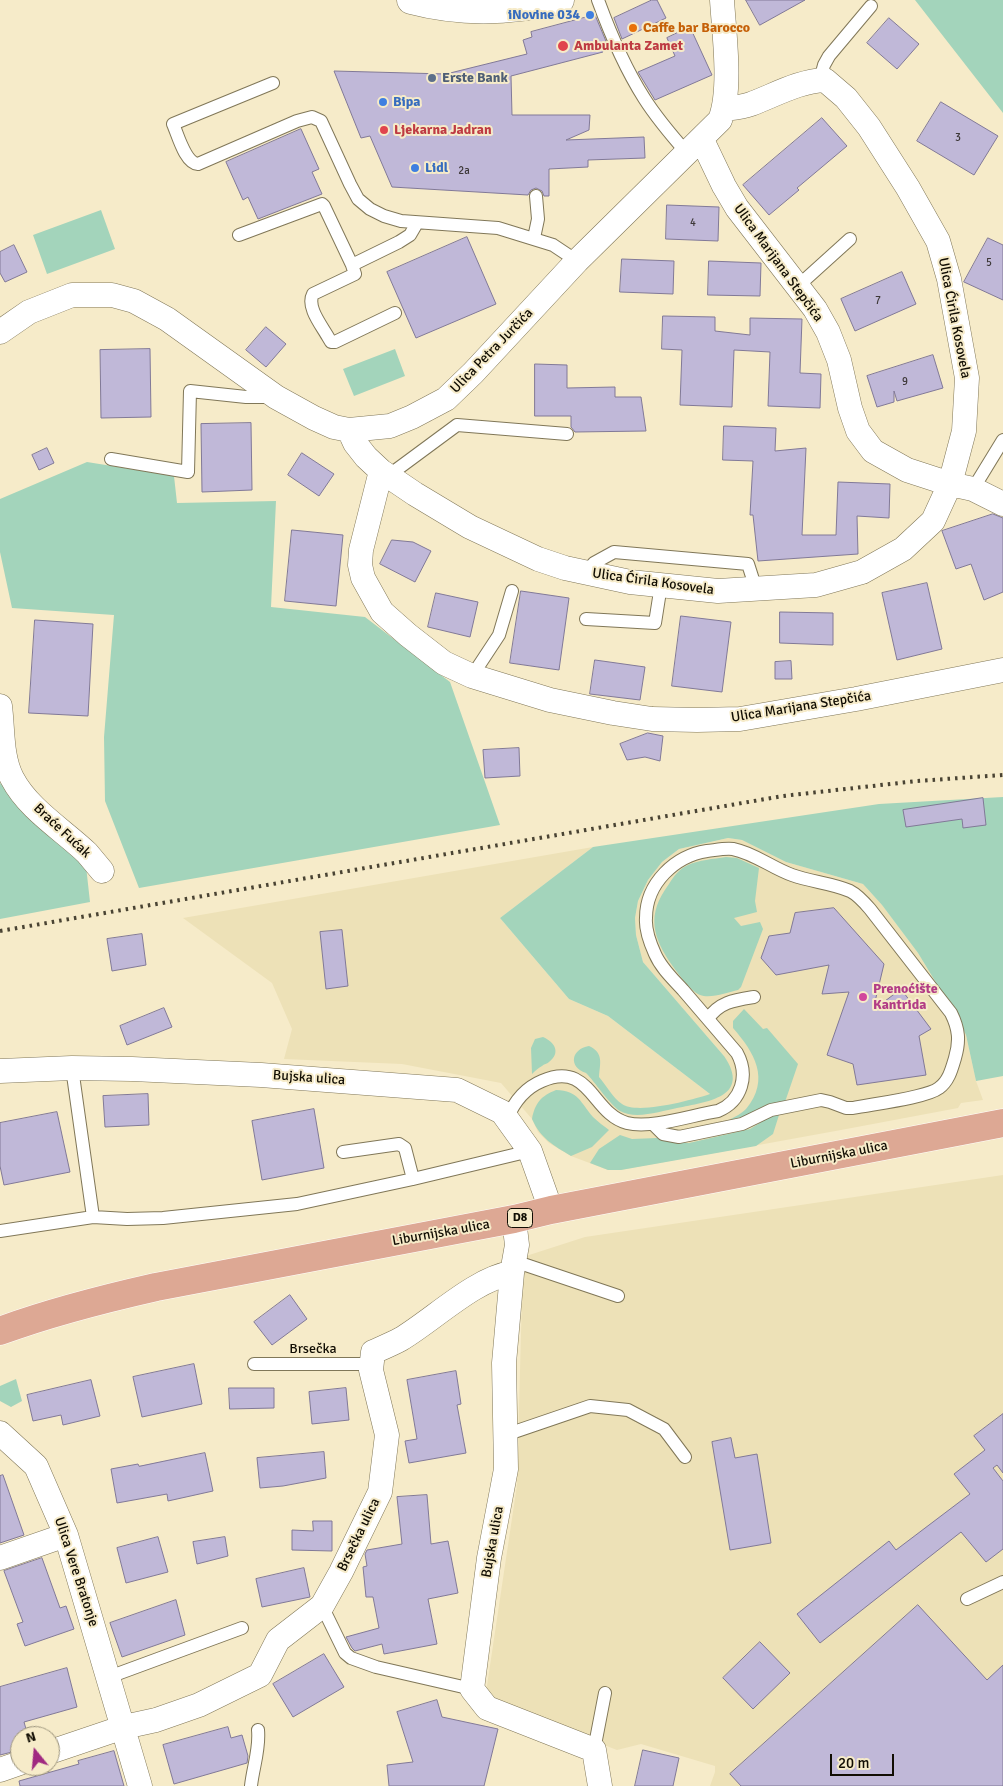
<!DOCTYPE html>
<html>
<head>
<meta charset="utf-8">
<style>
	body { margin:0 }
	#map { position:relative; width:1003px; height:1786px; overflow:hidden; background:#f6ebc9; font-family:Signika,sans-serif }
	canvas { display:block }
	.north { position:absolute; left:10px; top:1726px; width:50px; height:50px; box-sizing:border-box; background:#f6ebc9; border:1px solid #9a927a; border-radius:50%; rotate:343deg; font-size:14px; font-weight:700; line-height:20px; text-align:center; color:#110d03 }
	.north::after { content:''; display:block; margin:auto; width:18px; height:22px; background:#a02981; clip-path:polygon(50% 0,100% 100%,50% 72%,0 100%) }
	.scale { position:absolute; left:830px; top:1754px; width:64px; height:22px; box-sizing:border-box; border:2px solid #110d03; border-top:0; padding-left:6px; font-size:15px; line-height:18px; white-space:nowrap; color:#110d03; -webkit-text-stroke:4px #f6ebc9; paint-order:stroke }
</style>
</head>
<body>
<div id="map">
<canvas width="1003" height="1786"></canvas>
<div class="north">N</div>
<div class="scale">20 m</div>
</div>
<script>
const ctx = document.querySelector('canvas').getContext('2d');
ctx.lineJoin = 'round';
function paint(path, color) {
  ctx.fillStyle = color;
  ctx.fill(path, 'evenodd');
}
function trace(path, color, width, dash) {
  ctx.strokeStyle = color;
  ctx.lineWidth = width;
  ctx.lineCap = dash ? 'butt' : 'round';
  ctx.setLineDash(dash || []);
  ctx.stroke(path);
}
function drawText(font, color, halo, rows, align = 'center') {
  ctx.font = font + ' Signika,sans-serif';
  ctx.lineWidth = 4;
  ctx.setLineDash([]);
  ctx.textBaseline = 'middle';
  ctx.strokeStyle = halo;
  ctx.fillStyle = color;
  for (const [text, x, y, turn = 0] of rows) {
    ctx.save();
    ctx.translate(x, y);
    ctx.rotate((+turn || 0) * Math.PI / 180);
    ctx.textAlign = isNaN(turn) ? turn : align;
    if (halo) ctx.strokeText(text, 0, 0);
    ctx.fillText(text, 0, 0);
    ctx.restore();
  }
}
paint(new Path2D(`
	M728,838L742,840L786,862L863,884L882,905L918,953L958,1019L966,1035L976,1081L983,1100L961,1103L958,1108L841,1130L621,1170H608L571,1156L549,1143L538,1132L532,1119L501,1083L402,1064L284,1059L292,1029L272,983L183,918L593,847L500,918L569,999L608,1016L710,1094L724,1056L643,962L636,935L635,918L638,901L648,880L662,862L679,849Z
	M1003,1175V1786H710L715,1772V1766L641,1744L617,1750L485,1699L517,1485L523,1257L585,1237Z`), '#ede1b7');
paint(new Path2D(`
	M915,0H1003V113Z
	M101,210L115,249L47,274L33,235Z
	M395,349L405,376L354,396L343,369Z
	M87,462L174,476L177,503L276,501L271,607L365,617L450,682L500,825L139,888L105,801L104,737L114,615L12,608L0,552V499Z
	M0,783L86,866L90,902L0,919Z
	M1003,797V1076L976,1081L966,1035L958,1019L918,953L882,905L863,884L786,862L742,840L728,838L679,849L662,862L648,880L638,901L635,918L636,935L643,962L724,1056C752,1097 707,1102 677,1108C661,1111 636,1120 620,1111C610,1105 595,1082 586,1073C568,1067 571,1049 589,1046C604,1053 600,1063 599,1077C606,1085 613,1098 622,1104C637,1115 692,1100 710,1094L608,1016L569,999L500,918L593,847L879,804Z
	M726,857L737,858L759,868L755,901L757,912L734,918L741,926L760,922L763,929L741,987L738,990C728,992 711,999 700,995C692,992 679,975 674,968C652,937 646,915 669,884C674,876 679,869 688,865C699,860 713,859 726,857Z
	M744,1009L763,1029L767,1028L798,1064L785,1102L766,1105L746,1116L729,1120C735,1117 742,1113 746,1109C771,1079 754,1052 733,1028V1021Z
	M543,1037C555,1042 561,1053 549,1062C547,1064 544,1064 542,1066C538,1068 535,1071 532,1074L531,1048L535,1039Z
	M556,1090C579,1091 580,1102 593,1117C598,1122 604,1126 609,1130L592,1147L571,1156C553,1145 541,1139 532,1119C535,1103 541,1096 556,1090Z
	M779,1115L773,1134L756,1146L621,1170H608L590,1163L599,1149L620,1135L632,1139L657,1138L672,1142L689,1143L750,1129L771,1116Z
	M16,1379L22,1401L11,1407L0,1401V1386Z`), '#a3d4bb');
const building = new Path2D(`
	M652,0H657L666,18L622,39L614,18Z
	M746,0H805L760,25Z
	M595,15L608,46L602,49L603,52L511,76L512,115H590L589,130L566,140L644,137L645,158L588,160V167L549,169V196H544L542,191L536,188L531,190L528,195L392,187L370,136L361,138L334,71L446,74L527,54L523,40L532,37L531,32Z
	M889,18L919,44L897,69L867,43Z
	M690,27L712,75L655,100L638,72L675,56L667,38Z
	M941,102L998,136L974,175L917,141Z
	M822,118L847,146L797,188L799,190L769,215L743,185Z
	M301,129L319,169L312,172L322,194L258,219L248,197L243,200L226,162Z
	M667,205L719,207L718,241L666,239Z
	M467,237L496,304L416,338L387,272Z
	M988,238L1003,245V300L964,282Z
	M14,245L27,272L5,282L0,273V252Z
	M622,259L674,261L673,294L620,292Z
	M709,261L761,263L760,296L708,295Z
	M902,272L916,304L855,331L841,299Z
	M663,316L715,317V331L750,335V318L802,319L800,373L821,374L820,408L768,406L770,352L734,350L732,407L680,405L682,350L662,349Z
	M266,327L286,344L266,367L246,350Z
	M150,349L151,417L101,418L100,350Z
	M933,355L943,388L897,401L894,391V402L877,407L867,376Z
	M535,364L567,365V388L615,387V397H641L646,431L575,432L571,427V416H535Z
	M251,423L252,490L202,492L201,424Z
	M724,426L776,428L775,451L806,448L802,535H836L838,482L890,484L889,518L857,516L858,554L758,561L753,515H750L753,461L723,460Z
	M47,448L54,463L39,470L32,455Z
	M302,453L334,474L319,496L288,475Z
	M993,514L1003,518V592L984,600L971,564L956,569L942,531Z
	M292,530L343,535L336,606L285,601Z
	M392,540L413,542L431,551L415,582L380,564Z
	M927,583L942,649L897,660L882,593Z
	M521,591L569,598L559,670L510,663Z
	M436,593L478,602L470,637L428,627Z
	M780,612L833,613V645L780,643Z
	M681,616L731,622L722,692L672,686Z
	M35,620L93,624L88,716L29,713Z
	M595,660L645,667L640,700L590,694Z
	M791,661L792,679H775V662Z
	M648,733L663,736L660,761L645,757L627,760L620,744Z
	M519,748L520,776L485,778L483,750Z
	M983,798L986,825L963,828L962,819L906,827L903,810Z
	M834,908L884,964L873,1010L901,989L931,1029L919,1036L926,1075L857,1085L853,1064L827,1055L849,992L822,994L829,965L776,975L761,958L769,936L790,933L795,913Z
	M342,930L348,986L326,989L320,932Z
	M142,934L146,965L112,971L107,939Z
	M164,1008L172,1027L127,1045L120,1026Z
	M148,1094L149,1125L105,1127L103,1096Z
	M314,1109L324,1168L262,1180L252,1121Z
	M57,1112L70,1172L4,1185L0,1166V1123Z
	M290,1295L307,1319L272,1345L254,1322Z
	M194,1364L202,1404L142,1417L133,1377Z
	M456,1371L461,1404L457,1405L466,1453L409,1463L405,1441L417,1439L407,1380Z
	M91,1380L100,1416L63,1425L61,1415L33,1421L27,1395Z
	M229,1388H274V1408L230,1409Z
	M346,1388L349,1420L312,1424L309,1392Z
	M1003,1414V1473L997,1465L993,1468L1003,1481V1549L986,1562L961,1532L820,1643L797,1614L889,1541L896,1550L970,1494L954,1474L985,1450L974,1436Z
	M731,1438L735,1458L757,1454L771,1543L730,1550L712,1442Z
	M324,1452L326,1478L283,1486L260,1488L257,1458Z
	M205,1453L213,1491L168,1501L167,1494L117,1503L111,1469L138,1464L139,1466Z
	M3,1475L24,1535L0,1543V1476Z
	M427,1495L431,1544L448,1541L458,1593L428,1599L437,1644L384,1654L382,1644L355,1651L352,1648L346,1637L379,1628L373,1597H366L363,1567L367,1566L365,1554L367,1550L402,1544L397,1497Z
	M313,1521H332V1551L292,1550V1530L313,1531Z
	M158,1537L168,1572L126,1583L117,1548Z
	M225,1537L228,1556L197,1564L193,1542Z
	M42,1558L60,1608L66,1606L74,1629L25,1646L17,1624L23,1622L4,1571Z
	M304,1568L310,1597L262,1607L256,1579Z
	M176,1600L185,1635L122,1657L110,1623Z
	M918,1605L987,1680L1003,1665V1786H741L730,1774Z
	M760,1642L790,1673L753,1709L723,1678Z
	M324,1654L344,1687L293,1717L273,1684Z
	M67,1668L77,1707L24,1722L28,1736H20V1750L0,1755V1687Z
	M437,1700L442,1717L498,1729L484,1786H389L387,1765L413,1762L397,1712Z
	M228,1727L231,1738L242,1735L248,1756L247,1763L174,1784L163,1745Z
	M643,1750L679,1758L673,1786H635Z
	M114,1751L124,1786H20L19,1781L79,1764L78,1761Z`);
paint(building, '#c0b8d8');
trace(building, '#817997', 1);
const service = new Path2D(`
	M598,0C610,33 625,68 644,98C656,117 672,136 687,153
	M820,80L824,65L829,56L871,6
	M273,83L173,124C178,135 185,163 198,164L297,121L312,117L321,121L350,184L358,199L370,209L384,216L401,221L498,228L553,245L577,261
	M239,235L322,204L324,206L352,265
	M534,238L538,219L536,196
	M798,286L850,239
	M395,313L335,342H331L328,337C322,326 306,307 313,294L355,274L352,265L399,242L410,235L417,223
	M111,459L188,472L190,391L246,397H271
	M388,476L457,425L567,434
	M973,489L1003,440
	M586,572L594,563L614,552L748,564L756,589
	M586,619L655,623L661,585
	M472,676L499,635L512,591
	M708,1019C719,1002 735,1000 754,997
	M72,1068L93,1217
	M507,1119C514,1102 525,1088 542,1081C590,1060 592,1114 627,1123C652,1129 692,1115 718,1111C742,1101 749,1075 737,1053C719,1032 701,1011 683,990C673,979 661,968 655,954C650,943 645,930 646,918C646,883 675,856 707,851C716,850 725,848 733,849C754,853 772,868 792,875C811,882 832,883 850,891C858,895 864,902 870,909L951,1013C959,1029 960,1041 955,1058C952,1068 949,1081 939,1088C926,1098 872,1104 853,1108H846L830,1102L821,1100L771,1110L742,1124L679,1137L663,1134L653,1124
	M343,1152L399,1144L405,1148L413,1179
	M0,1231L93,1217L127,1219L163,1218L297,1204L413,1179L530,1151
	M514,1261L618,1296
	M254,1364H372
	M505,1435L590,1406L628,1410L664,1429L685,1457
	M967,1599L1003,1582
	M322,1606L345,1653L351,1658L376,1667L472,1689
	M109,1677L242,1628
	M594,1750L605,1693
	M251,1786C253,1767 260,1749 258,1730`);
const minor = new Path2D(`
	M702,140L724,186L737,208L815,309L828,332L839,360L850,408L858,431L873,451L907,470L950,484L973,489L1003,504
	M0,332L29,312L72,295H112L134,301L167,319L276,397L314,418L334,427L349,430L390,426L412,417L446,399L473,373L577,261L720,120C732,90 724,33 722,0
	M349,430L355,443L366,457L381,471L415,494L470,527L538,559L565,568L630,582L718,591L816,585L862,572L903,549L933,521L950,484L964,431L967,378L949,279L938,241L908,188L869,127L846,98L825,80C799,81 775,95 751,104C743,107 733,108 725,109
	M381,471L361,550L360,565L363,578L382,612L408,635L444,663L472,676L550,700L613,713L652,719L697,720L740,719L856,699L1003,670
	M0,706C3,729 1,757 12,778C28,809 63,830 87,853C92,859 97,865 102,871
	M0,1071L72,1068L132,1069L261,1075L457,1090L502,1112L530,1151L551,1210
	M514,1219L517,1245L512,1273L504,1363L506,1469L489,1558L472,1689L487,1708L594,1750L600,1786
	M0,1433L36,1466L66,1535L140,1786
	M0,1558L66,1535
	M50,1752L124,1727L156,1720L199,1705L260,1675L278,1640L322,1606L341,1572L380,1492L387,1435L371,1370L373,1352C382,1348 392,1344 401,1339C433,1320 476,1278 512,1273
	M0,1770L20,1763`);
const secondary = new Path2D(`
	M411,0C460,13 510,12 560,0`);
const primary = new Path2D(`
	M0,1331C51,1312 103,1299 156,1287L514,1219L551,1210L1003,1123`);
trace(service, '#807758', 14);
trace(minor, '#807758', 25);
trace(secondary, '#807758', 29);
trace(primary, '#fff', 29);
trace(service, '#fff', 12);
trace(minor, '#fff', 24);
trace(secondary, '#fff', 28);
trace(primary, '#dda894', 28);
trace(new Path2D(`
	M0,931L783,796L917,781L1003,775`), '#494333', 4, [2.5, 5]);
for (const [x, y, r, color] of [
	[590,15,5,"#3f7fe0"],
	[633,28,5,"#e8710a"],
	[563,46,6,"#e0444e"],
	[432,78,5,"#5c6f8a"],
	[383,102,5,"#3f7fe0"],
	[384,130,5,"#e0444e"],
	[415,168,5,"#3f7fe0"],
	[863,997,5,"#d1479c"]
]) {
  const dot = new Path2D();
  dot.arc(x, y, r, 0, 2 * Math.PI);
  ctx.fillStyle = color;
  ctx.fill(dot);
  trace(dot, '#f6ebc9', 2);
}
drawText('11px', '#3d3838', null, [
	["3",958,138],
	["2a",464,171],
	["4",693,223],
	["5",989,263],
	["7",878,301],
	["9",905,382]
]);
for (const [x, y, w] of [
	[520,1218,25]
]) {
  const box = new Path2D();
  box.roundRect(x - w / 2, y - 9.5, w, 19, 4);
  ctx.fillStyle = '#f6ebc9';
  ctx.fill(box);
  trace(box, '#110d03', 1);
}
drawText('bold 12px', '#110d03', null, [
	["D8",520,1218]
]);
drawText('bold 14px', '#366cbe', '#f6ebc9', [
	["iNovine 034",580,15,"right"],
	["Bipa",393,102],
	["Lidl",425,168]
], 'left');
drawText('bold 14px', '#c56008', '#f6ebc9', [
	["Caffe bar Barocco",643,28]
], 'left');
drawText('bold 14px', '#be3a42', '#f6ebc9', [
	["Ambulanta Zamet",574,46],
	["Ljekarna Jadran",394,130]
], 'left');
drawText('bold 14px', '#4e5e75', '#f6ebc9', [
	["Erste Bank",442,78]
], 'left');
drawText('14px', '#110d03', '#f6ebc9', [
	["Ulica Marijana Stepčića",778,263,54],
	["Ulica Ćirila Kosovela",954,318,79],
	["Ulica Petra Jurčića",492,351,-46],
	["Ulica Ćirila Kosovela",653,582,8],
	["Ulica Marijana Stepčića",801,707,-9],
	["Braće Fućak",62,831,43],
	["Bujska ulica",309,1078,4],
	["Liburnijska ulica",839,1155,-11],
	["Liburnijska ulica",441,1233,-10],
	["Brsečka",313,1349],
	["Brsečka ulica",359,1535,-64],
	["Bujska ulica",493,1542,-80],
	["Ulica Vere Bratonje",76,1572,72]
]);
drawText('bold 14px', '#b23c85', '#f6ebc9', [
	["Prenoćište",873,989],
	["Kantrida",873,1005]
], 'left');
</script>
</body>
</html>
